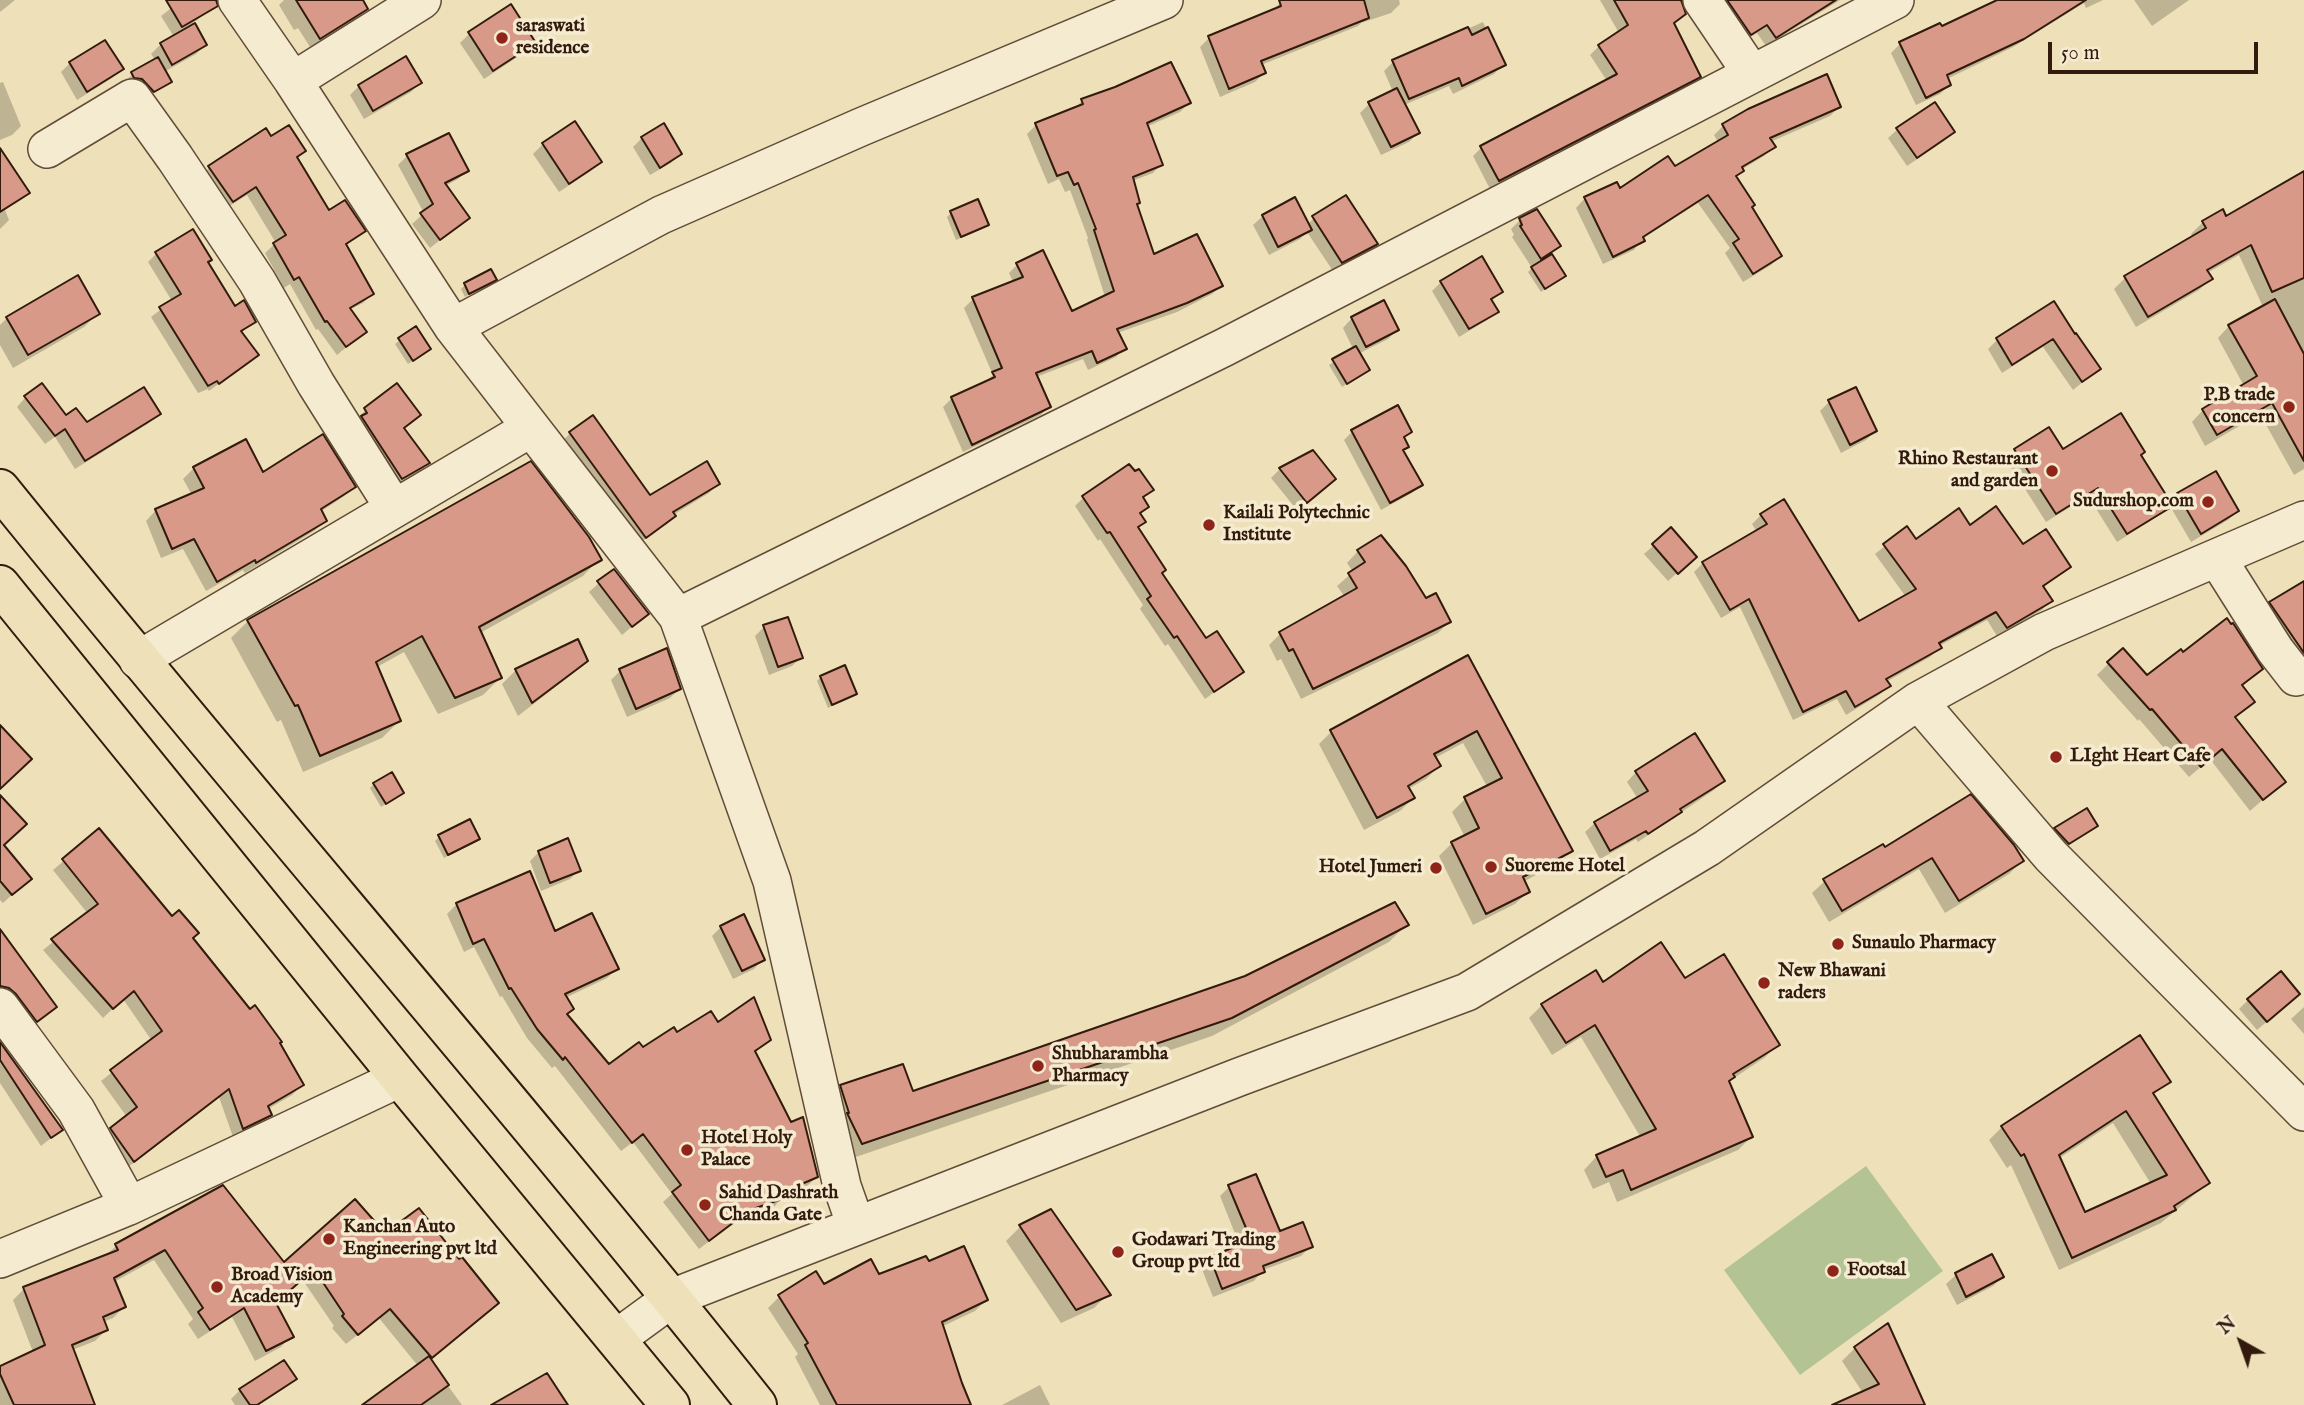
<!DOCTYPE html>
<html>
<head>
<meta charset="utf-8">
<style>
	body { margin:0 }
	#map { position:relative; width:2304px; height:1405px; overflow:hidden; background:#eee0b8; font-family:"IM FELL English",serif }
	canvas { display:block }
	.north { position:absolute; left:2206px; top:1307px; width:70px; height:70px; -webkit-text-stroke:5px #f4ebd1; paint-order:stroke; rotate:320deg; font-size:19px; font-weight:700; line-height:28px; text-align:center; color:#321b0c }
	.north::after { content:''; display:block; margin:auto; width:24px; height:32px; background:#321b0c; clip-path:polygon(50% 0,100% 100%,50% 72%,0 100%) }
	.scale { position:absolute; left:2048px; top:42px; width:210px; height:32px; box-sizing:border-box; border:4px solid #321b0c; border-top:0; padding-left:9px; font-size:21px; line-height:24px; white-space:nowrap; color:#321b0c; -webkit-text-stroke:5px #f4ebd1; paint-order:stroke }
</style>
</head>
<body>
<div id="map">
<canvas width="2304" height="1405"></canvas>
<div class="north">N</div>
<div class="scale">50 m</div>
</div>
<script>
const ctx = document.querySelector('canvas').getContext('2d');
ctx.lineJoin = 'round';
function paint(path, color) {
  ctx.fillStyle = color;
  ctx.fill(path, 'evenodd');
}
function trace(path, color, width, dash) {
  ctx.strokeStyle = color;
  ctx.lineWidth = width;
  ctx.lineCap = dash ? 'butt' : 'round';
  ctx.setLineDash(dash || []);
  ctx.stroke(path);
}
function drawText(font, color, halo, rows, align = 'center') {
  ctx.font = font + ' "IM FELL English",serif';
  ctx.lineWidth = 7;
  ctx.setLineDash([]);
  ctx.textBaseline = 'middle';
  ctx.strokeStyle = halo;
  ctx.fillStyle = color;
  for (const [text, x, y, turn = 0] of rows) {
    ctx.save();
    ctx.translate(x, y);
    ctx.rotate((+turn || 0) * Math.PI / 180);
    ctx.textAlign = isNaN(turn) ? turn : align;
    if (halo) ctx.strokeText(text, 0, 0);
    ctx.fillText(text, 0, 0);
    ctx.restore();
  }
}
paint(new Path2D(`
	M1866,1166L1943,1271L1800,1375L1724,1270Z`), '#b4c393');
paint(new Path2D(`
	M0,0H15L0,12Z
	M182,0H208L213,8L193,23L205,45L196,54L164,72L170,82L149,95L128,78L156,61L151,54L161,44L174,37L161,16Z
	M284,0H361L366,9L357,18L310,47L298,28L294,30L279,5Z
	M1287,0H1399L1400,4L1391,13L1361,23L1358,26L1261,65L1264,73L1255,82L1220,97L1200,47L1209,38L1271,12L1280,3Z
	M1600,0H1679L1684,14L1672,25L1699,77L1690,85L1490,189L1473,156L1482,147L1607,81L1590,55L1599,46L1619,33Z
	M1716,0H1840L1766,46L1757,33L1741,43Z
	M2020,0H2103L2086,8L2084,3L2013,47L1947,79L1949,85L1940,94L1916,105L1891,53L1900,44Z
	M2134,0H2189L2152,26Z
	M1483,22L1503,64L1494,74L1453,94L1449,86L1404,105L1418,133L1409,142L1381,155L1360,113L1369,104L1393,92L1384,71L1393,62Z
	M469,34L534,43L525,52L484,79L460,43Z
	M70,63L122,69L112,78L77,100L61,72Z
	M3,82L21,126L12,135L0,140V83Z
	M420,83L411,92L364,119L350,95L359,86Z
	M1082,101L1189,103L1180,112L1146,127L1161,164L1153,173L1132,181L1135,205L1153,257L1221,286L1212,294L1177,312L1117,333L1124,348L1116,357L1088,370L1083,359L1036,377L1049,406L1041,415L963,452L943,407L952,398L985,382L993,375L964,308L973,299L1013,282L1009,273L1017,265L1071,313L1105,297L1087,240L1088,238L1070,190L1065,192L1059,179L1048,184L1027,134L1036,125L1074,109Z
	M1839,107L1830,116L1770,142L1773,147L1764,156L1741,170L1735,178L1780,256L1771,265L1743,282L1725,253L1730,248L1698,203L1642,239L1634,250L1603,264L1576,208L1585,198L1619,190L1674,168L1718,142L1714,135L1723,126Z
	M574,123L600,161L591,171L559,192L533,154L543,144Z
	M1898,129L1953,132L1944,141L1907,166L1888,138Z
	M271,138L304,151L296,159L329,213L363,231L345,246L372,294L363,303L349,310L365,332L337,355L318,329L316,330L290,284L284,288L265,253L276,243L247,195L223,210L201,176L210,167Z
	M642,138L680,154L671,163L650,175L633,147Z
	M0,151L28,192L5,210L9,220L0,229Z
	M407,156L467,170L458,179L445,186L468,218L430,248L412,224L424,213L398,165Z
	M2304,176V469L2294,475L2260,414L2205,446L2192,422L2203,410L2244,386L2218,338L2229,326L2263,307L2239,255L2207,273L2211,279L2199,290L2136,327L2114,289L2125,278L2193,237L2191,234L2203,222L2226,219Z
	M951,213L987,225L982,229L956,240L947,217Z
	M1263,216L1307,225L1314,218L1376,244L1367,253L1333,271L1307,232L1300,239L1269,255L1253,225Z
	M1520,220L1558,246L1551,254L1564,276L1541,292L1528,272L1532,268L1512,237L1514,235L1511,229Z
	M157,253L207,263L234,308L254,321L241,333L257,355L209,391L208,389L198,393L151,317L172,301L148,262Z
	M494,279L465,297L461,289L465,285Z
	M1441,282L1501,292L1491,302L1496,311L1487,320L1459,337L1432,291Z
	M2054,304L2099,369L2073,390L2043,347L2002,373L1988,349L1997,340Z
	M98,313L84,327L13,368L0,345V325L7,318Z
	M1352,318L1397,330L1388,339L1358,354L1368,370L1342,387L1329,365L1353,349L1343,328Z
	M416,328L425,353L408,364L395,344Z
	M26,397L66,418L87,424L158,414L149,423L75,469L55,437L45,444L17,407Z
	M1829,402L1875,431L1866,440L1841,453L1820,411Z
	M1397,408L1410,432L1403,439L1401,452L1420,485L1412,493L1381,510L1344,440L1352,432Z
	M366,410L419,415L403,429L428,463L419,472L393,487L356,419Z
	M570,433L650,497L718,484L709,493L673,515L664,525L636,546L561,443Z
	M2015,450L2139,455L2170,504L2178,495L2237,511L2228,520L2191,542L2170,506L2161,514L2117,542L2088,496L2046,522L2006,459Z
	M194,468L263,475L354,487L343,497L320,512L325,521L314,531L245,573L243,570L206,591L183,549L161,558L146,521L156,510L192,495L183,479Z
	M1280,469L1325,488L1297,510L1271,478Z
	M1152,490L1142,499L1147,506L1139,515L1144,522L1137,529L1160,574L1205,641L1242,672L1205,699L1168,644L1165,646L1140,609L1143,605L1100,539L1098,541L1075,506L1083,498Z
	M1761,515L1859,624L1906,597L1875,554L1906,529L1916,542L1970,527L2023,546L2069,567L2043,588L2051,600L2042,610L1997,636L1987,620L1939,646L1940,647L1930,657L1886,682L1889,686L1879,695L1846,715L1837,699L1793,720L1740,607L1721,618L1694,572L1703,563L1757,532L1752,524Z
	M1671,530L1685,566L1668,581L1644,554Z
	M1381,537L1426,601L1449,622L1438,633L1301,699L1281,659L1277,661L1269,645L1280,634L1345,597L1337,586L1353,572L1347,563L1358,551Z
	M599,559L583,576L480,633L500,678L483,695L438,714L404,652L377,667L399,721L382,738L303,772L281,720L277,722L231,638L248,621Z
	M599,583L647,614L622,635L589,592Z
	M2304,583V674L2258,615L2270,603Z
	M764,627L801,657L792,666L769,675L755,636Z
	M666,650L679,689L670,698L627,717L611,680L620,671Z
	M2122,650L2147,678L2183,654L2261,668L2241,686L2252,702L2234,718L2284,781L2250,811L2210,759L2189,777L2139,719L2138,721L2097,675Z
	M1468,657L1571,850L1558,863L1523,882L1528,892L1515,904L1473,925L1439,856L1452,843L1465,837L1452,812L1465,799L1488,788L1463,743L1435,758L1439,766L1426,779L1408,789L1413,798L1400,811L1364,830L1319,744L1332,731Z
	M586,661L571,675L518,716L502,684L516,670Z
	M821,677L855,694L828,708L817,681Z
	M1636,772L1723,781L1714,790L1638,842L1636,839L1600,859L1585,832L1595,823L1638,799L1627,782Z
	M374,784L398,796L381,807L370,788Z
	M0,798L2,845L29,879L3,903L0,900Z
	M2096,826L2064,847L2052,833L2055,829Z
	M99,831L278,1044L302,1085L292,1095L268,1109L270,1115L260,1125L233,1137L219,1097L123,1171L101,1139L127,1117L101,1081L152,1041L123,999L103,1018L43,950L88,914L53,870Z
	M439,837L478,838L444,858L435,841Z
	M1884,850L2022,861L2009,874L1945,913L1919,869L1829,922L1812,893L1825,881Z
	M539,852L579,870L570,879L541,891L530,861Z
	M457,904L554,933L617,969L607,978L565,998V1015L609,1067L677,1035L717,1024L769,1039L754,1053L817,1177L807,1186L783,1196L774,1207L738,1219L699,1249L663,1202L672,1194L633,1142L621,1151L555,1066L552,1068L527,1038L502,996L500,997L474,947L464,952L447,914Z
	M1407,924L1389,942L1212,1036L844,1161L823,1105L841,1087L912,1093Z
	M721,927L763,959L754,969L733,979L712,936Z
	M0,957L55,1007L27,1030L0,997Z
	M1685,980L1777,1045L1764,1058L1728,1082L1751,1137L1738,1150L1617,1202L1609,1182L1593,1189L1584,1170L1597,1156L1641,1138L1581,1037L1552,1055L1529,1018L1542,1005L1603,984Z
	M2248,1000L2289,1003L2257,1030L2239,1009Z
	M2304,1007V1034L2291,1019Z
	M0,1045L61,1130L41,1146L0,1083Z
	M2168,1081L2152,1096L2208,1183L2161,1223L2059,1270L2011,1165L2007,1168L1989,1140L2002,1127ZM2113,1123L2151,1184L2084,1214L2058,1159Z
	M1255,1176L1279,1233L1311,1246L1301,1256L1263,1270L1254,1281L1213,1297L1201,1267L1211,1258L1240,1246L1220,1196L1229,1187Z
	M223,1187L284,1265L385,1235L486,1313L429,1360L462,1405H367L418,1366L379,1318L346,1344L332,1328L334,1326L302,1279L274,1304L291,1336L281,1347L255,1361L232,1317L198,1339L188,1324L193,1319L154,1260L114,1282L124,1307L113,1318L103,1322L106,1330L95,1341L72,1350L93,1405H0V1368L33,1352L13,1300L24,1289L105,1256L116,1246Z
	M1020,1227L1108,1294L1094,1308L1061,1323L1006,1241Z
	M1991,1256L2002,1277L1993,1286L1957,1305L1946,1284L1956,1275Z
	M928,1264L986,1300L975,1311L941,1327L969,1405H820L795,1357L798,1354L768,1308L779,1297L816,1274L824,1286L878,1277Z
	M1855,1348L1923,1405H1849L1863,1393L1842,1361Z
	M294,1378L285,1388L259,1405H235L231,1399L240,1390Z
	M1040,1385L1050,1405H1002Z`), '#0003');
const building = new Path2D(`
	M166,0H216L218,6L182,27Z
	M296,0H363L368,9L320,39Z
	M1279,0H1364L1369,18L1261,61L1266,73L1229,89L1208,36L1281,6Z
	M1614,0H1681L1686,14L1674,23L1701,77L1499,181L1480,146L1617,74L1598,45L1628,25Z
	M1727,0H1836L1776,38L1767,25L1751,35Z
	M1997,0H2086L2024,39L1947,75L1951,85L1926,98L1899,42L1940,23L1942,26Z
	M511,4L536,43L493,71L468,32Z
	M195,23L207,45L172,65L160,43Z
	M1468,27L1472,35L1488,27L1506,65L1462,86L1459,78L1409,99L1392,60Z
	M105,40L124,69L87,92L69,62Z
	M406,56L422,83L373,111L358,85Z
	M158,57L172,82L154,92L142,79L134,78L131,72Z
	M1171,62L1191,103L1147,123L1163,165L1133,177L1140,203L1137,204L1154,254L1197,234L1223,286L1187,303L1117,329L1127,349L1097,363L1092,351L1036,373L1051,407L972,445L951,397L995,377L992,372L1002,368L972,297L1023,277L1016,263L1043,250L1072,311L1114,291L1094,230L1096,229L1078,183L1074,185L1068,172L1057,176L1035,123L1083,104L1081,99L1115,87Z
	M1827,74L1841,107L1770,138L1776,147L1742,167L1744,171L1736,176L1755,205L1752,207L1782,256L1753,274L1733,243L1739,239L1708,195L1643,237L1645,241L1613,257L1584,197L1617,182L1620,188L1668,156L1675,166L1728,135L1722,124L1748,109Z
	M1397,88L1420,133L1391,147L1368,102Z
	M1935,102L1955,132L1917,158L1896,128Z
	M575,121L602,162L569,184L542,143Z
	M664,123L682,154L660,168L641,137Z
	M289,125L306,151L297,157L329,210L345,200L366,231L346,244L374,294L350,308L367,332L346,347L327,321L325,322L299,277L294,280L273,243L286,235L256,187L233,202L208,166L266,128L271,136Z
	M449,133L469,171L445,183L470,218L440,240L420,213L433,204L406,154Z
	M0,148L30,193L0,212Z
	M2304,171V278L2272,292L2251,245L2207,270L2213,279L2148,317L2124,276L2206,228L2202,221L2223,209L2226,216Z
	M1346,195L1378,244L1342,263L1312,216Z
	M1295,197L1312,230L1278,247L1262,215Z
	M978,199L989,225L961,237L950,211Z
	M1537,209L1561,246L1541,259L1520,226L1522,225L1519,218Z
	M193,229L212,260L208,262L235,306L244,300L256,322L241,331L259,355L219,384L217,381L208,386L159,307L181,294L155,252Z
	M1552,254L1566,276L1545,289L1531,267Z
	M1482,256L1503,292L1491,299L1499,312L1469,329L1440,281Z
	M491,269L497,280L469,294L464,283Z
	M78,275L100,314L28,355L6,317Z
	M2275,299L2304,354V461L2272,403L2217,435L2202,409L2257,376L2228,325Z
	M1384,300L1399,330L1366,347L1351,317Z
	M2054,301L2075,334L2076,333L2101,369L2082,382L2053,339L2012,365L1996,338Z
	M416,326L431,349L413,361L398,338Z
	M1356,346L1370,370L1347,384L1332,359Z
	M42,383L66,415L76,408L87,422L144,387L161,414L85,461L65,429L55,436L24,396Z
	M397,383L421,415L404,428L430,463L402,479L361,416L367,413L364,408Z
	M1856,387L1877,431L1850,445L1828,400Z
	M1398,405L1412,432L1404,437L1409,447L1403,450L1423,485L1390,503L1351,430Z
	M2121,413L2145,452L2141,455L2173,506L2127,534L2098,488L2056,514L2014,449L2049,427L2063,449Z
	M593,415L650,495L707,461L720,484L673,512L676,516L646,538L569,432Z
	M323,434L356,487L321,509L327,521L256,563L255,560L217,582L194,539L172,549L155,509L204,488L193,467L246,439L263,472Z
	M1313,450L1336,479L1307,503L1279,468Z
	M531,461L589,537L602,560L479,627L502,678L455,698L422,636L376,662L401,721L320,756L298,705L295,706L247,620Z
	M1129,464L1135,471L1139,469L1154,490L1143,497L1149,507L1140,513L1146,522L1138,527L1166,570L1162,573L1206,638L1217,631L1244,672L1214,692L1177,636L1174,638L1147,599L1151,596L1110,532L1107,533L1082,496Z
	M2216,471L2239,511L2201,534L2177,493Z
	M1784,499L1859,621L1916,589L1883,544L1907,526L1916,539L1959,508L1970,525L1996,506L2023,544L2046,529L2071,567L2043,586L2053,601L2007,628L1996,612L1939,643L1942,648L1886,679L1891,686L1855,707L1846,691L1803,712L1749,599L1730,610L1702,562L1767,524L1760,514Z
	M1671,527L1697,557L1678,574L1652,544Z
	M1381,535L1406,566L1426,598L1436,593L1451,622L1313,689L1293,649L1289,651L1279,632L1357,588L1348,573L1365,562L1357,550Z
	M614,569L649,614L632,627L597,581Z
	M2304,581V653L2269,602Z
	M788,617L803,658L778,667L763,625Z
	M2227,618L2231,624L2233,623L2263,669L2242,685L2255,702L2235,717L2286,782L2263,800L2222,749L2201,767L2152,709L2150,710L2107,662L2123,648L2147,675L2181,649L2183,652Z
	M578,639L588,661L532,703L515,669Z
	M667,648L681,689L636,709L619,669Z
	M1468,655L1573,851L1523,877L1530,892L1486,914L1451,842L1479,828L1464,797L1502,778L1477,731L1434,754L1441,766L1408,786L1415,798L1377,818L1330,730Z
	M845,665L857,694L832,705L820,676Z
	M0,725L32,759L0,789Z
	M1695,733L1725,781L1680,809L1682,812L1648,834L1646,831L1610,851L1594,822L1648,791L1635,771Z
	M392,772L404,793L386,804L373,783Z
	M1971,794L2014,845L2024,861L1959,901L1932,858L1842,911L1823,879L1883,844L1885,847Z
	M0,795L27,824L4,845L32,879L12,895L0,881Z
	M2087,808L2098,826L2069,844L2054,828Z
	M470,819L480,839L448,855L438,835Z
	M99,828L172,916L179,910L199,933L193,938L250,1009L255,1005L282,1042L280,1043L304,1085L268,1106L272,1115L243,1129L229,1089L134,1162L110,1128L137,1107L110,1070L162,1031L134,991L113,1009L51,939L98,904L62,859Z
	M568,838L581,871L550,883L538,851Z
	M530,871L555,931L592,913L619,969L565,994L574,1009L567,1014L609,1064L639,1042L643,1047L674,1027L677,1032L711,1011L718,1022L754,997L771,1040L755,1051L791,1122L803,1117L818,1177L783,1192L785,1198L750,1210L709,1241L672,1192L681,1185L643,1134L632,1143L565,1057L563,1060L537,1029L511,988L509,989L484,939L473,944L456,903Z
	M1395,902L1409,925L1232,1018L862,1144L847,1113H849L840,1085L903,1064L913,1091L1245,976Z
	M744,914L765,960L742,971L720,926Z
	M0,929L57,1007L37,1022L16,994L9,988L0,986Z
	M1661,942L1685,978L1724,954L1780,1045L1733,1074L1735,1077L1729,1081L1753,1137L1631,1190L1623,1170L1606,1177L1596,1155L1656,1129L1595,1025L1566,1043L1541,1004L1596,970L1603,982Z
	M2281,971L2300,994L2267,1022L2247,999Z
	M2140,1035L2171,1082L2153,1093L2210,1183L2174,1206L2176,1210L2072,1258L2024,1154L2021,1156L2001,1126ZM2126,1111L2167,1175L2085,1212L2059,1155Z
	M0,1042L63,1130L51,1138L0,1060Z
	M1256,1174L1280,1231L1303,1222L1313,1247L1263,1266L1265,1272L1222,1289L1210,1257L1251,1240L1228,1185Z
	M223,1185L284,1262L355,1199L385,1233L419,1208L459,1259L462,1257L499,1303L432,1358L390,1309L358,1335L342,1316L344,1314L314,1269L276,1303L294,1337L266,1351L244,1308L210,1330L198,1312L203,1308L165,1250L114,1278L126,1307L103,1317L108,1330L72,1345L95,1405H14L0,1374V1366L45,1345L23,1287L118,1250L115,1244Z
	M1051,1209L1111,1295L1076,1310L1019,1225Z
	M964,1246L988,1300L942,1322L962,1383L971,1405H837L805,1345L808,1343L778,1295L816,1271L824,1284L871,1259L879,1274L926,1256L929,1261Z
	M1992,1254L2004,1277L1966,1297L1955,1273Z
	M1888,1323L1925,1405H1832L1879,1384L1854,1347Z
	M429,1356L449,1385L421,1405H362Z
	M284,1360L297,1379L257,1405H250L239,1389Z
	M547,1373L568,1405H491Z`);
paint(building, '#d99988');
trace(building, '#321b0c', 2);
const minor = new Path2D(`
	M237,0L293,81L453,327L678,617L772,881L842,1186L856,1226
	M1702,0L1752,74
	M293,81L422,0
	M47,149L132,98L175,158L257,281L316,384L394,508
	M453,327L661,215L861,127L1164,0
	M2217,558L2275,650L2296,677
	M678,617L1225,347L1895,0
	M138,660L531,428
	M1918,701L2051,856L2304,1112
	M0,1007L76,1110L129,1206
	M0,1259L129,1206L400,1078
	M616,1339L672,1298L1239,1077L1467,992L1707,848L1918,701L2044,632L2304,520`);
const highway = new Path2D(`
	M0,489C249,797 510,1095 757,1405
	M0,585L400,1078L670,1405`);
trace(minor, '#614c37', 40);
trace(highway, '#321b0c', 42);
trace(minor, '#f4ebd1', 37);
trace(highway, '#eee0b8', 38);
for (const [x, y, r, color] of [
	[502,38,7,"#8f2418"],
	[2289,407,7,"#8f2418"],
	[2052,471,7,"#8f2418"],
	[2208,502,7,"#8f2418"],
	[1209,525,7,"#8f2418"],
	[2056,757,7,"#8f2418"],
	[1491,867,7,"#8f2418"],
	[1436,868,7,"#8f2418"],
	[1838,944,7,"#8f2418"],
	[1764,983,7,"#8f2418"],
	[1038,1066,7,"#8f2418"],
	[687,1150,7,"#8f2418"],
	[705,1205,7,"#8f2418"],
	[329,1239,7,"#8f2418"],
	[1118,1252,7,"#8f2418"],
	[1833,1271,7,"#8f2418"],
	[217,1287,7,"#8f2418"]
]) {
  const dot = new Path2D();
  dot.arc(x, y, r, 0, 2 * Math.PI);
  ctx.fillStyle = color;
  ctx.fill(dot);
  trace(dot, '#f4ebd1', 2.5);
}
drawText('bold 19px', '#321b0c', '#f4ebd1', [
	["saraswati",516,27],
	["residence",516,49],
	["P.B trade",2275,396,"right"],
	["concern",2275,418,"right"],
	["Rhino Restaurant",2038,460,"right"],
	["and garden",2038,482,"right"],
	["Sudurshop.com",2194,502,"right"],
	["Kailali Polytechnic",1223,514],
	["Institute",1223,536],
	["LIght Heart Cafe",2070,757],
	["Suoreme Hotel",1505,867],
	["Hotel Jumeri",1422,868,"right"],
	["Sunaulo Pharmacy",1852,944],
	["New Bhawani",1778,972],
	["raders",1778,994],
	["Shubharambha",1052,1055],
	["Pharmacy",1052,1077],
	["Hotel Holy",701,1139],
	["Palace",701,1161],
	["Sahid Dashrath",719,1194],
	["Chanda Gate",719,1216],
	["Kanchan Auto",343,1228],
	["Engineering pvt ltd",343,1250],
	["Godawari Trading",1132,1241],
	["Group pvt ltd",1132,1263],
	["Footsal",1847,1271],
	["Broad Vision",231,1276],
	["Academy",231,1298]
], 'left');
</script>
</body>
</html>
